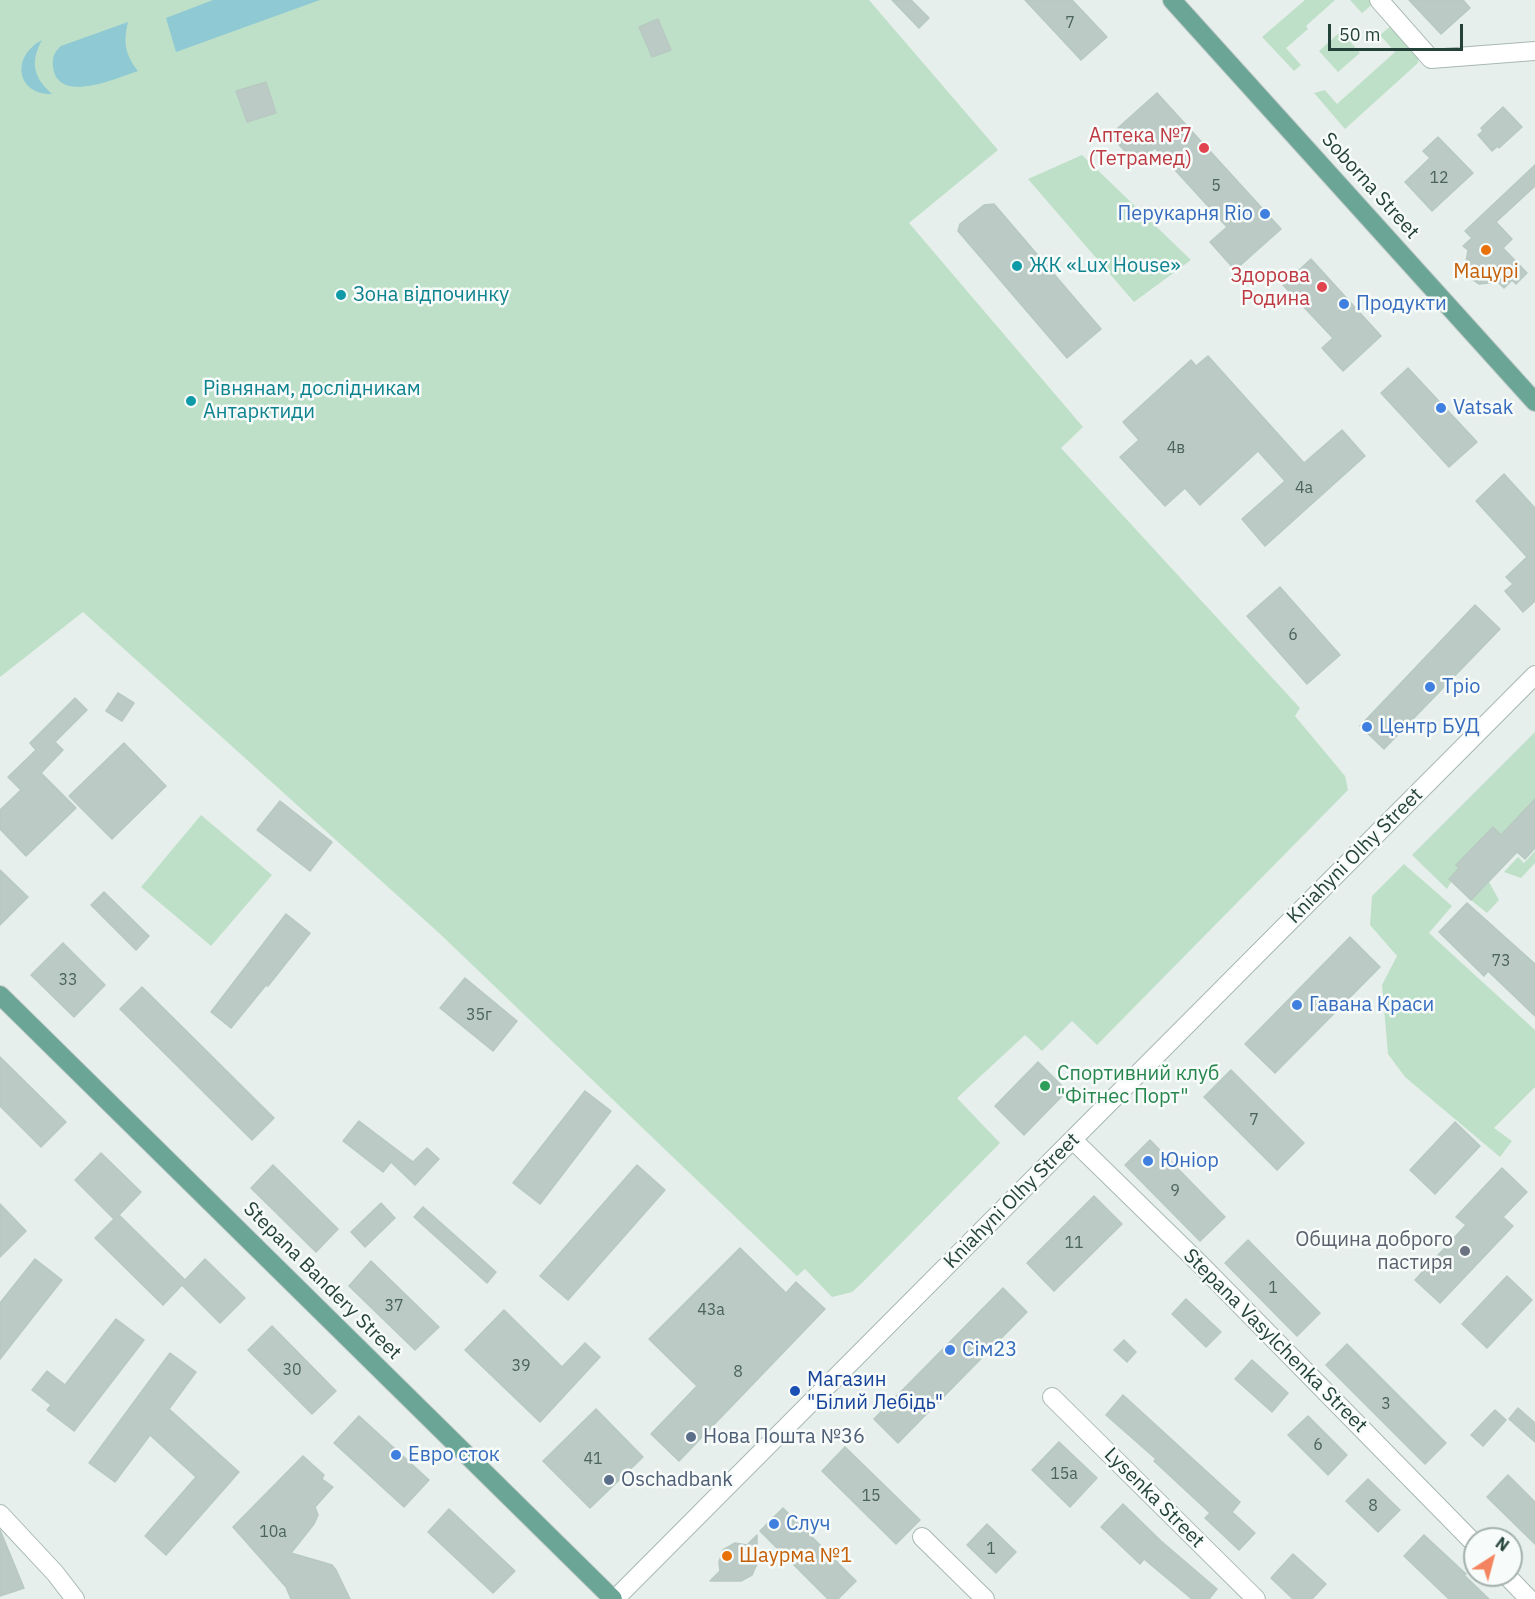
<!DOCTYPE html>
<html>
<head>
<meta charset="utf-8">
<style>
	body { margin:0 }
	#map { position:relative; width:1535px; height:1599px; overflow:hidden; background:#e6efeb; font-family:"IBM Plex Sans",sans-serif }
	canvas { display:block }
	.north { position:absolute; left:1463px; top:1527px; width:60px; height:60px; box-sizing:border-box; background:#f7fbf9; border:2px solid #a3b1ad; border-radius:50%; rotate:36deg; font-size:16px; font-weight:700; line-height:24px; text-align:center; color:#24423a }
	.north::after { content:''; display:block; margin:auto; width:21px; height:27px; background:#f4845f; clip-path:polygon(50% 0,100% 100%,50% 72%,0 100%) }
	.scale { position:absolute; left:1328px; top:24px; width:135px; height:27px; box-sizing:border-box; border:3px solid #24423a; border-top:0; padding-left:8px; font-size:18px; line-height:21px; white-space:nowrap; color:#24423a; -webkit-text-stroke:4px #f7fbf9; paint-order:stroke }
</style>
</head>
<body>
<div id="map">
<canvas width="1535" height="1599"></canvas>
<div class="north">N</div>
<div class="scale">50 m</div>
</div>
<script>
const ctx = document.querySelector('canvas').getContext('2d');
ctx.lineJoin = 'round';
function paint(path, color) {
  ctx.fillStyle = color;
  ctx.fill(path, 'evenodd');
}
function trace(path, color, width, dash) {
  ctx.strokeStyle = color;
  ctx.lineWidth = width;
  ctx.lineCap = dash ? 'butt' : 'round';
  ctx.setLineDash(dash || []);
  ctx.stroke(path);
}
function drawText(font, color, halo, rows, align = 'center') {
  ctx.font = font + ' "IBM Plex Sans",sans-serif';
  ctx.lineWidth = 5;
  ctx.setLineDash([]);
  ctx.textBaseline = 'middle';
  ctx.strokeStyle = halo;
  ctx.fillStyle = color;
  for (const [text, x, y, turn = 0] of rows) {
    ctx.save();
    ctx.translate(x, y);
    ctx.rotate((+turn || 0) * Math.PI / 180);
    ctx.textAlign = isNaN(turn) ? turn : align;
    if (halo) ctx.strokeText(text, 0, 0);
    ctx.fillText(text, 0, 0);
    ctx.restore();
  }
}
paint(new Path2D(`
	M0,0H869L998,150L909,223L1083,427L1061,448L1300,708L1295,716L1345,776L1348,790L1097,1045L1072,1021L1042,1051L1025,1035L957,1098L1000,1143L862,1283L852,1292L832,1297L805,1269L797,1276L439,933L83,612L0,677Z
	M1305,0H1335L1306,26L1308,29L1286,48L1301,65L1294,71L1262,37Z
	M1350,0H1371L1374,3L1362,13Z
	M1393,24L1419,57L1418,63L1345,129L1314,93L1325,90L1337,104L1395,52L1380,35Z
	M1341,31L1360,53L1338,72L1319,51Z
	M1082,155L1191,260L1134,302L1028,179Z
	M1535,732V804H1531L1501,835L1457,865L1459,868L1447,889L1412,855Z
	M201,815L272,875L211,946L141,887Z
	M1535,851V863L1521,878L1504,872L1518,857L1524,863Z
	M1404,864L1452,906L1429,933L1535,1030V1087L1494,1128L1512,1141L1500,1157L1405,1077L1388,1054L1382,985L1397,956L1370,925L1372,896Z
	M1489,882L1499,900L1487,913L1471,900Z`), '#bfe0c8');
paint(new Path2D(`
	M213,0H320L176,52L166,18Z
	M128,22C123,43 125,54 138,71C116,78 58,105 53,67C52,58 54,52 61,46Z
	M42,40C30,62 33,77 52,94C17,95 10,57 42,40Z`), '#8ec9d4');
const building = new Path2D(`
	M892,0H911L929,18L919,28Z
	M1025,0H1072L1107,37L1081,60Z
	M1409,0H1463L1470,8L1441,34Z
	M658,19L671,50L652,57L639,27Z
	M266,82L276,113L247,122L236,91Z
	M1157,93L1281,229L1235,270L1210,242L1227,227L1155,148L1137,164L1110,135Z
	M1503,107L1522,127L1499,148L1498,146L1492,151L1478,135L1483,131L1481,128Z
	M1438,137L1473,173L1432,211L1405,182L1430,158L1423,151Z
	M1535,165V186L1496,222L1512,239L1503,248L1527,273L1516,284L1512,280L1504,288L1498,282L1479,284L1470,278L1465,268L1468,250L1463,246L1472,238L1465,231Z
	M994,204L1101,329L1067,358L958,231L960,224L984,205Z
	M1311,259L1381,336L1343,371L1322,348L1333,338L1283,285Z
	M1208,356L1304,463L1342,430L1365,456L1265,546L1242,519L1285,481L1258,451L1200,505L1185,488L1165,506L1120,457L1139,440L1123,422L1191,360L1196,366Z
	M1408,368L1477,442L1449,467L1381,393Z
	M1504,474L1535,508V601L1523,612L1505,591L1513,584L1506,577L1527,557L1476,501Z
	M1280,587L1340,655L1307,684L1247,616Z
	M1475,605L1500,629L1384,749L1360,726Z
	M118,693L134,703L122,721L106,711Z
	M75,698L87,710L55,742L63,750L41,773L76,808L26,856L0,829V810L21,790L8,777L36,750L30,743Z
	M124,743L166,786L112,839L69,796Z
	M1535,799V848L1525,859L1517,852L1471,900L1449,879L1459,868L1456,865L1493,827L1501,835Z
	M280,801L332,842L310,871L257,830Z
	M0,870L28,897L0,925Z
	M104,892L149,936L136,950L91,905Z
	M1467,903L1535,964V1016L1488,971L1484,976L1439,932Z
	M286,914L310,933L268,986L266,985L231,1028L211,1012Z
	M1350,937L1380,967L1275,1073L1245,1044Z
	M63,943L105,985L74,1017L31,975Z
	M465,978L517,1021L493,1051L440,1008Z
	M142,987L274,1118L252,1140L120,1009Z
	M0,1057L66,1122L41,1147L0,1106Z
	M1038,1062L1067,1091L1024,1135L995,1106Z
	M1231,1070L1304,1143L1277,1170L1204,1097Z
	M585,1091L611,1111L540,1204L513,1183Z
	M359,1121L413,1162L427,1148L439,1159L415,1185L391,1162L383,1172L343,1141Z
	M1455,1122L1480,1146L1435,1194L1410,1170Z
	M1150,1140L1225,1217L1200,1241L1125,1165Z
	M101,1153L141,1192L119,1215L185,1280L205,1259L245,1298L220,1323L182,1285L163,1305L95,1238L114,1219L75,1180Z
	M273,1165L338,1229L316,1252L251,1188Z
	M637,1165L665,1190L568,1300L540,1276Z
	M1502,1168L1527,1192L1503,1217L1513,1226L1440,1303L1415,1280L1466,1225L1456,1217Z
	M1094,1196L1122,1224L1054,1291L1027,1263Z
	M381,1203L395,1218L365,1247L351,1232Z
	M0,1204L26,1231L0,1257Z
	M423,1207L496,1272L487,1283L414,1217Z
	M1248,1240L1320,1313L1297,1336L1225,1263Z
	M740,1248L786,1293L796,1282L825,1309L679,1461L651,1434L697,1386L649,1339Z
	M35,1259L62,1280L0,1359V1303Z
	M371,1261L439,1327L415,1350L349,1286Z
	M1507,1276L1532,1300L1487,1348L1462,1324Z
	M1003,1288L1027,1312L898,1443L874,1419Z
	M1186,1299L1221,1332L1206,1347L1172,1314Z
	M504,1310L562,1367L585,1343L600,1357L540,1422L465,1350Z
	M116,1319L144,1340L74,1431L47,1410L51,1405L32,1390L47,1371L65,1385Z
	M272,1326L336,1391L312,1414L248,1350Z
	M1124,1340L1136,1352L1127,1362L1114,1350Z
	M1347,1344L1446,1443L1425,1464L1326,1365Z
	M170,1353L196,1372L169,1409L239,1472L166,1555L145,1536L196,1477L150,1435L115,1482L89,1463Z
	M1252,1360L1288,1393L1272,1412L1235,1379Z
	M1123,1395L1240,1502L1232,1512L1255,1533L1239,1550L1205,1518L1210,1513L1154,1461L1156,1459L1106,1415Z
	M1518,1408L1535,1423V1442L1509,1419Z
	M596,1409L643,1457L590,1508L543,1461Z
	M1495,1410L1506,1420L1483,1446L1471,1435Z
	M359,1416L429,1480L404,1507L334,1443Z
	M1308,1416L1347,1455L1328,1475L1288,1435Z
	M1059,1442L1097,1478L1070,1507L1032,1470Z
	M845,1447L920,1520L896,1544L822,1471Z
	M303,1456L324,1475L322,1479L333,1487L315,1507L318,1515L314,1524L291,1553L332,1565L336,1570L350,1599H291L286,1587L233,1527Z
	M1508,1475L1535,1502V1544L1487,1497Z
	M1368,1479L1400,1510L1378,1532L1346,1501Z
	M1123,1504L1161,1541L1217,1589L1209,1599H1192L1144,1559L1140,1564L1101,1527Z
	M783,1508L856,1581L838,1599H828L760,1531Z
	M449,1509L515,1571L493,1593L428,1532Z
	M987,1524L1016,1552L996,1573L967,1545Z
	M0,1530L24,1588L0,1596Z
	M757,1535V1564L752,1575L741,1581H710L720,1571L719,1562L723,1550L735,1543L747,1545Z
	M1424,1535L1466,1574L1464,1575L1489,1599H1449L1404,1556Z
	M1293,1554L1326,1584L1312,1599H1293L1271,1578Z`);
paint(building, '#bbcac4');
trace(building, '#b8c9c2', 1.5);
const minor = new Path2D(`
	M1379,0L1431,59L1535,51
	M1073,1140L1201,1265L1475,1544
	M1052,1397L1256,1599
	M0,1514L55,1573L75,1599
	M922,1537L985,1599
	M1506,1575L1529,1599
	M615,1599L1535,675`);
const major = new Path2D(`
	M1172,0L1535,402
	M0,995L613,1599`);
trace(minor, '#a8b8b2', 20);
trace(major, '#c2cac8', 20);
trace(minor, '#fff', 18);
trace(major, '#6aa596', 18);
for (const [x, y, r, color] of [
	[1204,148,6,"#e0444e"],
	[1265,214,6,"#3f7fe0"],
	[1486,250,6,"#e8710a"],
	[1017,266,6,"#0f9aa8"],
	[1322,287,6,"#e0444e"],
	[341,295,6,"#0f9aa8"],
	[1344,304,6,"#3f7fe0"],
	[191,401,6,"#0f9aa8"],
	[1441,408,6,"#3f7fe0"],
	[1430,687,6,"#3f7fe0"],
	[1367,727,6,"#3f7fe0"],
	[1297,1005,6,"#3f7fe0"],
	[1045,1086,6,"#2e9e5b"],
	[1148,1161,6,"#3f7fe0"],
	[1465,1251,6,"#6b7280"],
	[950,1350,6,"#3f7fe0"],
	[795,1391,6,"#1a4fb4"],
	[691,1437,6,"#5c6f8a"],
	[396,1455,6,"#3f7fe0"],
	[609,1480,6,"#5c6f8a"],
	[774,1524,6,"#3f7fe0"],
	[727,1556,6,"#e8710a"]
]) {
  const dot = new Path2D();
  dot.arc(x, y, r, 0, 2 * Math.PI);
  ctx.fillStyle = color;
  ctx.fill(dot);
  trace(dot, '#f7fbf9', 2);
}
drawText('16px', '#4a645c', null, [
	["7",1070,23],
	["12",1439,178],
	["5",1216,186],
	["4в",1176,448],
	["4а",1304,488],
	["6",1293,635],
	["73",1501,961],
	["33",68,980],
	["35г",479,1015],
	["7",1254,1120],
	["9",1175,1191],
	["11",1074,1243],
	["1",1273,1288],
	["37",394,1306],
	["43а",711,1310],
	["39",521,1366],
	["30",292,1370],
	["8",738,1372],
	["3",1386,1404],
	["6",1318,1445],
	["41",593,1459],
	["15а",1064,1474],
	["15",871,1496],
	["8",1373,1506],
	["10а",273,1532],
	["1",991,1549]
]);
drawText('20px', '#be3a42', '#f7fbf9', [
	["Аптека №7",1192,136],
	["(Тетрамед)",1192,159],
	["Здорова",1310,276],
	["Родина",1310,299]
], 'right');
drawText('20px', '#24423a', '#f7fbf9', [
	["Soborna Street",1370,186,48],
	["Kniahyni Olhy Street",1355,856,-45],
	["Kniahyni Olhy Street",1012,1201,-45],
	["Stepana Bandery Street",322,1281,45],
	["Stepana Vasylchenka Street",1275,1341,45],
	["Lysenka Street",1154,1498,45]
]);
drawText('20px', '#366cbe', '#f7fbf9', [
	["Перукарня Rio",1253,214,"right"],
	["Продукти",1356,304],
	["Vatsak",1453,408],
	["Тріо",1442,687],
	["Центр БУД",1379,727],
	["Гавана Краси",1309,1005],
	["Юніор",1160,1161],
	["Сім23",962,1350],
	["Евро сток",408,1455],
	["Случ",786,1524]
], 'left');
drawText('20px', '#0d838f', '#f7fbf9', [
	["ЖК «Lux House»",1029,266],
	["Зона відпочинку",353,295],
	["Рівнянам, дослідникам",203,389],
	["Антарктиди",203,412]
], 'left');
drawText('20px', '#c56008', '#f7fbf9', [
	["Мацурі",1486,272],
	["Шаурма №1",739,1556,"left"]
]);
drawText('20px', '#27864d', '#f7fbf9', [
	["Спортивний клуб",1057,1074],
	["\"Фітнес Порт\"",1057,1097]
], 'left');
drawText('20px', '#5b616d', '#f7fbf9', [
	["Община доброго",1453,1240],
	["пастиря",1453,1263]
], 'right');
drawText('20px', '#164399', '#f7fbf9', [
	["Магазин",807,1380],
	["\"Білий Лебідь\"",807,1403]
], 'left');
drawText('20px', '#4e5e75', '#f7fbf9', [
	["Нова Пошта №36",703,1437],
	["Oschadbank",621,1480]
], 'left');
</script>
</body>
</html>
